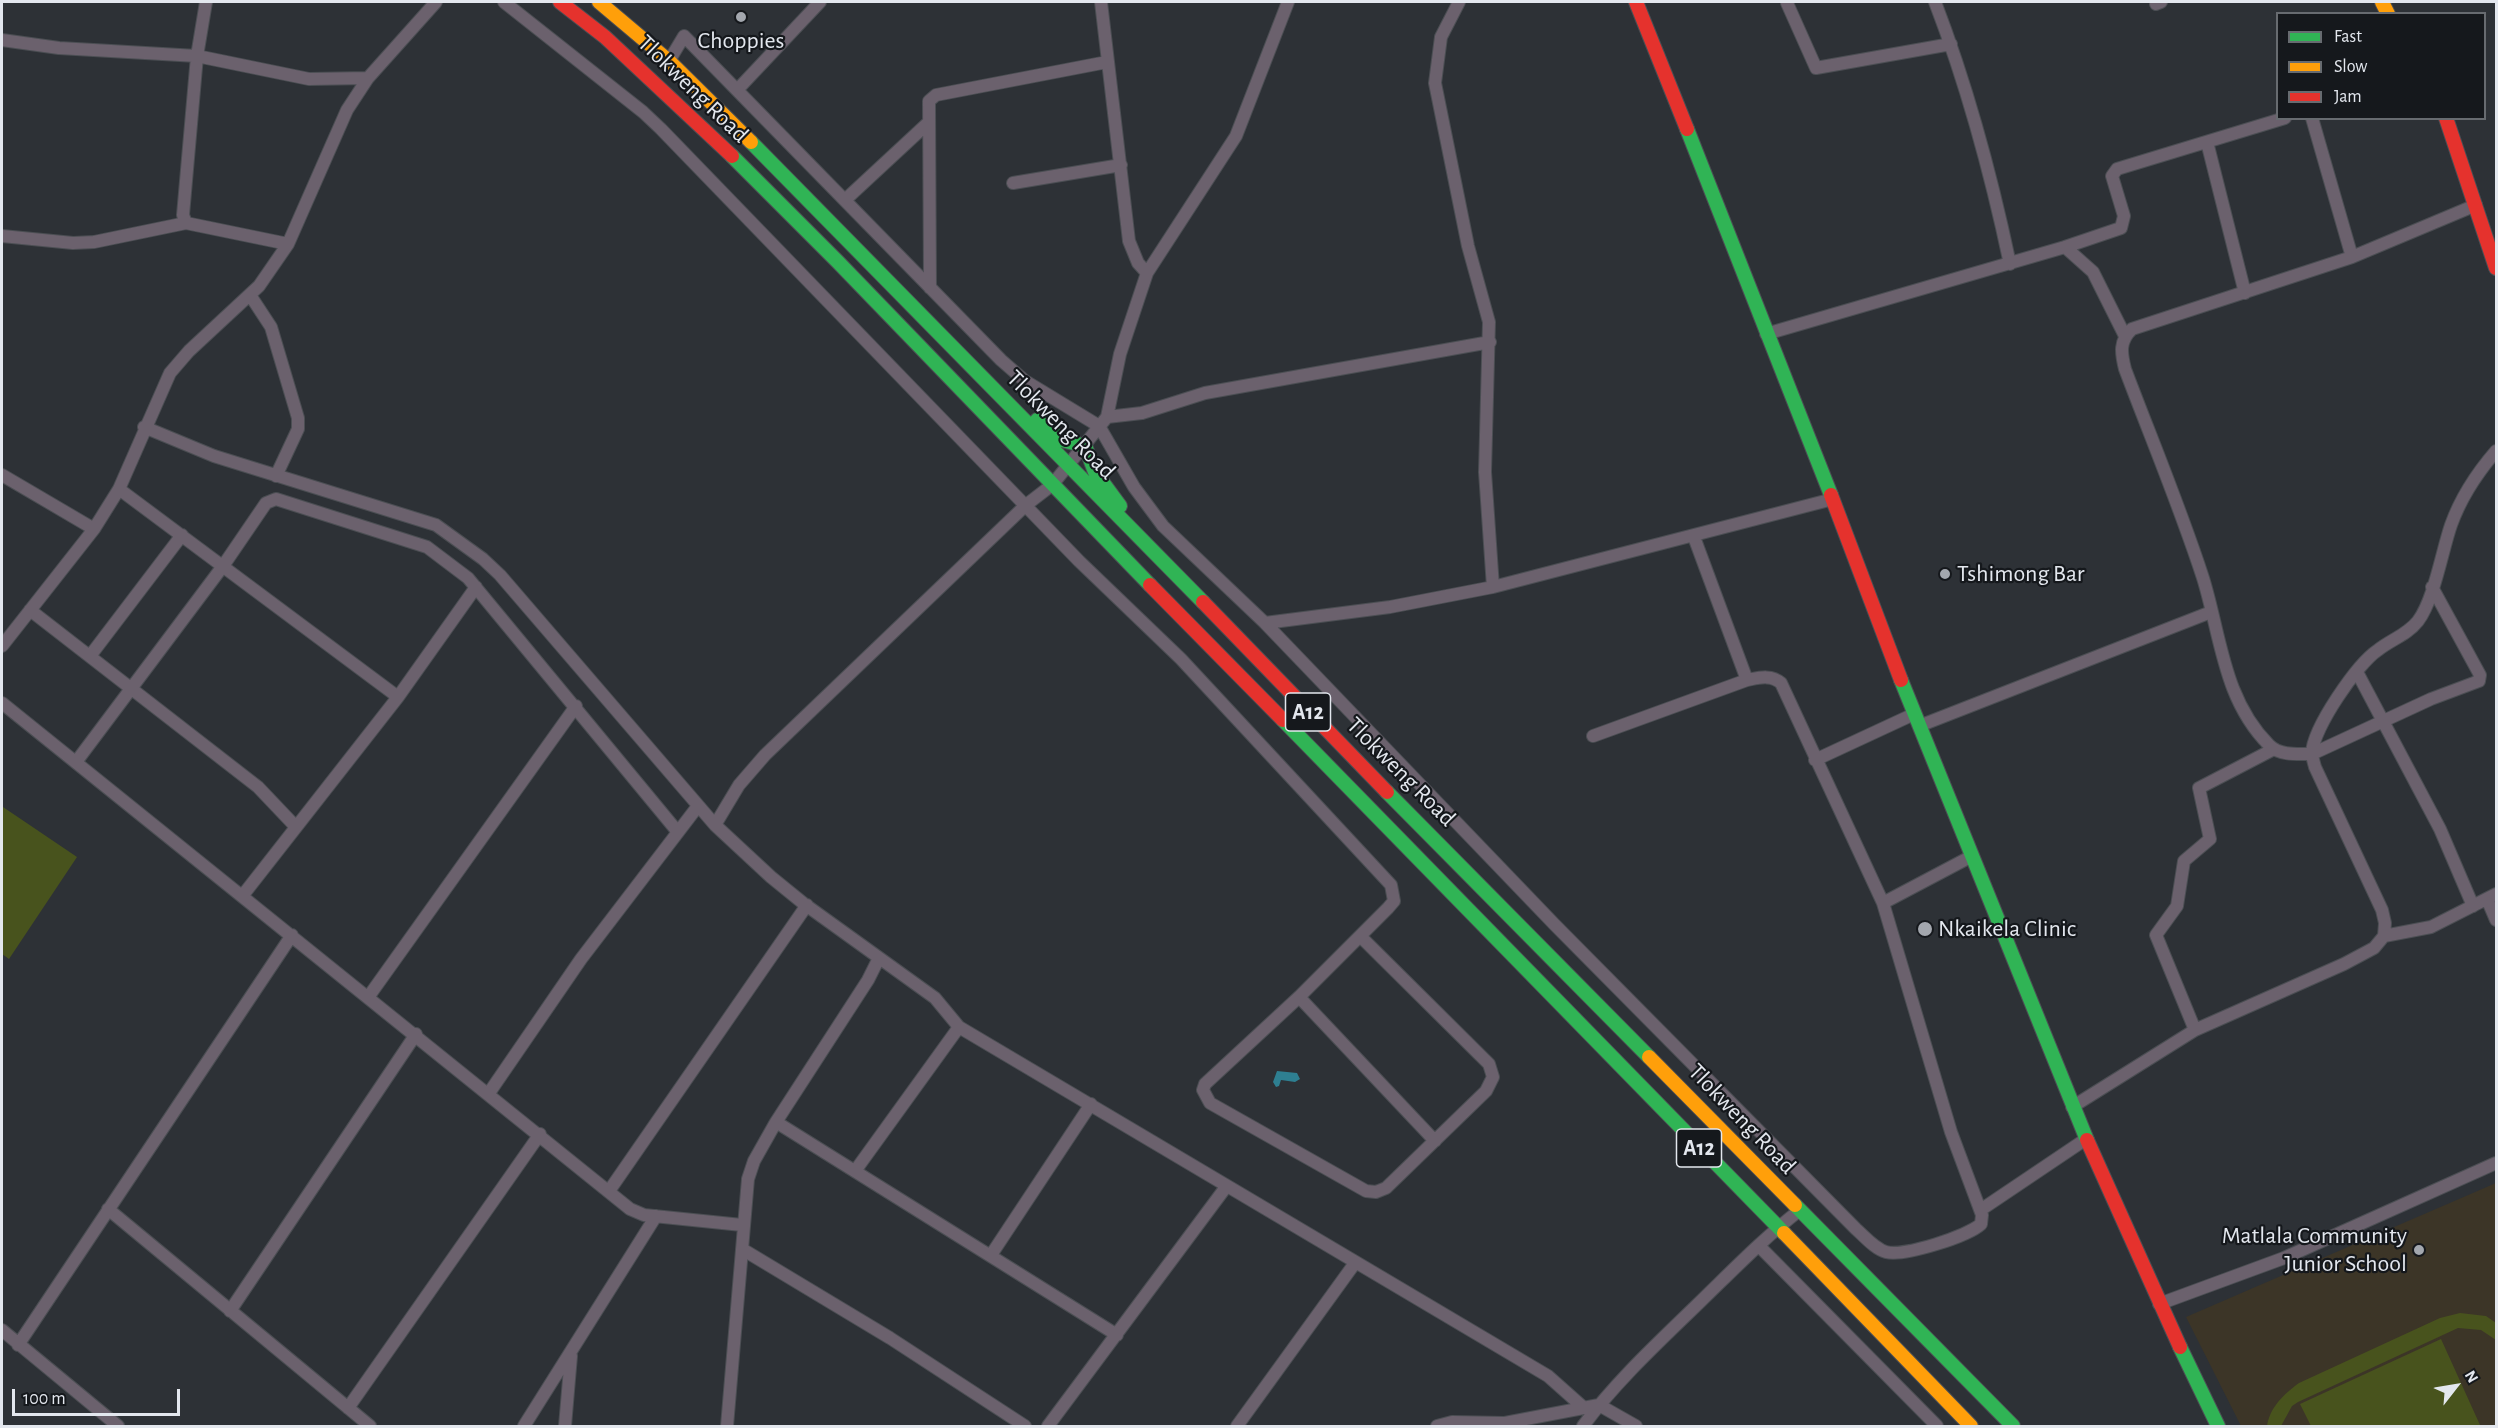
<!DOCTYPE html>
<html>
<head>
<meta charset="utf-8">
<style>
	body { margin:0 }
	#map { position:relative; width:2498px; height:1428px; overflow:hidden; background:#2d3136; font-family:"Alegreya Sans",sans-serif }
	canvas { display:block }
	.frame { position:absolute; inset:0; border:3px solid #e3e7ee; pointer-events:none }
	.legend { position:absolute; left:2276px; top:12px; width:210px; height:108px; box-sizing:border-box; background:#15181c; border:2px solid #676b70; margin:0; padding:8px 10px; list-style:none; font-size:18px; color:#e3e7ee }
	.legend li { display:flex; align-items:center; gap:12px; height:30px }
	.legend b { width:30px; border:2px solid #676b70 }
	.north { position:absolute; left:2426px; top:1356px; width:60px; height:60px; -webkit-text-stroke:4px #15181c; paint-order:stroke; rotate:59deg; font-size:16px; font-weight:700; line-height:24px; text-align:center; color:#e3e7ee }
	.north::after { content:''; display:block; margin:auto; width:21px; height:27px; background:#e3e7ee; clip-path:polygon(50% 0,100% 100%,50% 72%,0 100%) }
	.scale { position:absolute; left:12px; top:1389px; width:168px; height:27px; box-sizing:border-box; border:3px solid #e3e7ee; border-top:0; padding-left:8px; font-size:18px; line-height:21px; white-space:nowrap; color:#e3e7ee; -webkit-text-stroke:4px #15181c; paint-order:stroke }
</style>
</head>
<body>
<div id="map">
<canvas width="2498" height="1428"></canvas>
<div class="frame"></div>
<ul class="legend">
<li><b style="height:8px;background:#30b455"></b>Fast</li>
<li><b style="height:8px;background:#ff9f0a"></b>Slow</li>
<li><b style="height:8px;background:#e5322d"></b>Jam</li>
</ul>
<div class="north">N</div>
<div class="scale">100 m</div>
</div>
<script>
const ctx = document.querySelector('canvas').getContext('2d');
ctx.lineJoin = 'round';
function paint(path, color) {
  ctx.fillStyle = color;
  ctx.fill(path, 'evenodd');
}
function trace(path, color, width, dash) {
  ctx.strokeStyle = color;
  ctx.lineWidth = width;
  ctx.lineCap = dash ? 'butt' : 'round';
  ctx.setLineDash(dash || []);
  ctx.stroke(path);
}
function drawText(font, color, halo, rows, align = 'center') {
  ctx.font = font + ' "Alegreya Sans",sans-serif';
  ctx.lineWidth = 4.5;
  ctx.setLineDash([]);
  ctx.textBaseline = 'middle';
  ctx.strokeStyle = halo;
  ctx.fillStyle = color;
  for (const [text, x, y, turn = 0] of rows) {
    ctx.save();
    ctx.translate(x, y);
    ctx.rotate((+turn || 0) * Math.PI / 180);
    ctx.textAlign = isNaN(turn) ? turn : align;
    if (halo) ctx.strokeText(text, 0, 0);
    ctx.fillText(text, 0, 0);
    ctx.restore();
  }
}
paint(new Path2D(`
	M2496,1183V1426H2241L2186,1317Z`), '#3c3527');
paint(new Path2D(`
	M3,807L77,857L9,959L2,954Z
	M2460,1313L2486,1316L2496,1323V1340L2481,1330L2458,1328L2298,1402L2292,1406L2281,1426H2267C2270,1407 2284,1394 2299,1383L2440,1318Z
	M2441,1339L2480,1425L2311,1426L2300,1404Z`), '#48531d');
paint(new Path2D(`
	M1277,1071L1297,1073L1300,1079L1295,1082L1281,1080L1279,1086L1276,1087L1273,1082Z`), '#2e7f91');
const street = new Path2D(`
	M504,2L643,112L661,129L1079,561L1181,659L1391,885L1394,901L1388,908L1299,997L1205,1084L1203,1090L1210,1103L1366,1191L1376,1192L1386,1188L1486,1091L1493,1077L1489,1064L1360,936
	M1101,2L1129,241L1138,263L1147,273
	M1459,2L1441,37L1435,83L1468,246L1489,322L1485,472L1493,587
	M1935,2C1968,88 1991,174 2010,264
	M1787,3L1816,68L1951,44
	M2156,4L2161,2
	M2,40L59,48L197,56L309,79L368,78
	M669,61L684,36L1001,360L1025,381L1099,426L1134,487L1163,526L1265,623L1555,925L1856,1229C1865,1237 1875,1249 1886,1252C1904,1257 1968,1236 1981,1224L1982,1215L1951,1132L1883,903
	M738,89L820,2
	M2312,118L2352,257
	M2207,142L2245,293
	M1013,183L1121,165
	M845,200L928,123
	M186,223L183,215L197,56L206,2
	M2,236L73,243L94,242L186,223L288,244
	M2065,247L2121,228L2124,216L2112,176L2117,169L2285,118
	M930,288L929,101L936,95L1107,62
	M250,295L271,327L298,418V429L276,476
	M1766,334L2065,247L2093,272L2125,336
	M1107,417L1142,413L1205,393L1490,342
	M144,427L214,456L436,525L483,559L500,575L715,825L771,877L803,903L935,998L959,1027L1548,1376L1584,1408
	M2,475L94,529
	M119,489L398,697
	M1694,537L1747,680
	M2432,587L2480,675L2479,681L2431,699L2312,754C2298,754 2280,756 2269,745C2223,699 2221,636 2203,578C2180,507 2151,438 2125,369C2121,353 2119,341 2132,329L2352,257L2476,205
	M30,610L258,787L296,827
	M1265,623L1390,607L1493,587L1833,499
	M2,646L94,529L119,489L170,373L189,351L259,286L288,244L347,110L368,78L436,2
	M90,656L182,535
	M2357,672L2440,829L2473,906
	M2,703L630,1209L644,1215L742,1225
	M1919,726L2211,612
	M1593,736L1747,680C1758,678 1771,674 1781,683L1883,903L1972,856
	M1815,760L1914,714
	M76,762L223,566L266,503L276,499L427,547L468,578L677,831
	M715,825L739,785L765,755L1026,505L1052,485L1107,417L1120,354L1147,273L1236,136L1288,2
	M243,895L398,697L476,587
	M2487,899L2496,920
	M2384,936L2431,927L2496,894
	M369,996L576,706
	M1299,997L1435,1141
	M2195,1030L2156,935L2177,906L2184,861L2210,839L2199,788L2274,749
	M489,1093L581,959L698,806
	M2072,1107L2195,1030L2344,964L2374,948L2384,936L2385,923L2382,910L2315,767C2314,763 2312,757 2312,753C2313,728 2357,664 2378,650C2392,639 2407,635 2418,621C2434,600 2442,551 2451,525C2461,497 2477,473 2496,451
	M776,1122L1117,1335
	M855,1171L959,1027
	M609,1191L807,905
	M108,1209L370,1426
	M1982,1209L2086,1139
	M1759,1246L1937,1426
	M742,1249L890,1338L1025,1426
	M991,1255L1091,1104
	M2159,1304L2284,1258L2496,1163
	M230,1311L416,1034
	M2,1330L118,1426
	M18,1345L292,935
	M348,1408L540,1134
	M524,1426L656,1216
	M565,1426L571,1356
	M727,1426L748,1179L754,1161L776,1122L868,980L879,958
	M1048,1426L1226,1187
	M1237,1426L1355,1263
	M1437,1426L1452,1422L1505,1423L1599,1405L1636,1426
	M1583,1426C1617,1380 1661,1340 1702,1300C1734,1269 1765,1237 1800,1210`);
const fast = new Path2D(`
	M1687,129L1831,495
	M751,142L1203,602
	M732,156L838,262L1150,585
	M1037,420L1062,440L1085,446L1095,472L1120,506
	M1901,680L2087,1140
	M1283,720L1784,1233
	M1387,792L1649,1057
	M1795,1205L2013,1426
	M2180,1347L2218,1426`);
const slow = new Path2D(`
	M599,2L669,61L751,142
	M2382,2L2388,14
	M1649,1057L1795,1205
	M1784,1233L1971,1426`);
const jam = new Path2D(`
	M560,2L605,37L732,156
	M1636,2L1687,129
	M2446,118L2496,268
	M1831,495L1901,680
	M1150,585L1283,720
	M1203,602L1387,792
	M2087,1140L2180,1347`);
trace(street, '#4b4e53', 14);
trace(fast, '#4b4e53', 16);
trace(slow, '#4b4e53', 16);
trace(jam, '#4b4e53', 16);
trace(street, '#6b616d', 12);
trace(fast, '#30b455', 14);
trace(slow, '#ff9f0a', 14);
trace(jam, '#e5322d', 14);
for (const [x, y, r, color] of [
	[741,17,6,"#a3a7ae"],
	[1945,574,6,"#a3a7ae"],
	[1925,929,8,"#a3a7ae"],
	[2419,1250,6,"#a3a7ae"]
]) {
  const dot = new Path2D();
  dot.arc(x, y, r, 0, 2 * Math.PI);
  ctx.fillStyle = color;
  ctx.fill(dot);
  trace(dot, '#15181c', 2);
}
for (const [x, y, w] of [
	[1308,712,45],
	[1699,1148,45]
]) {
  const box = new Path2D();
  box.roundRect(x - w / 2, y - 19, w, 38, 4.5);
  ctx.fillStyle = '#15181c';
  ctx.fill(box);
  trace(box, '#e3e7ee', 1.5);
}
drawText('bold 22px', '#e3e7ee', null, [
	["A12",1308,712],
	["A12",1699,1148]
]);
drawText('24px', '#e3e7ee', '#15181c', [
	["Choppies",741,41,"center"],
	["Tshimong Bar",1957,574],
	["Nkaikela Clinic",1938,929],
	["Matlala Community",2407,1236,"right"],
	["Junior School",2407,1264,"right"]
], 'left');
drawText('24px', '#e3e7ee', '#15181c', [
	["Tlokweng Road",693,89,44],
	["Tlokweng Road",1061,425,45],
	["Tlokweng Road",1401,772,45],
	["Tlokweng Road",1742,1119,46]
]);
</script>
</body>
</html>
